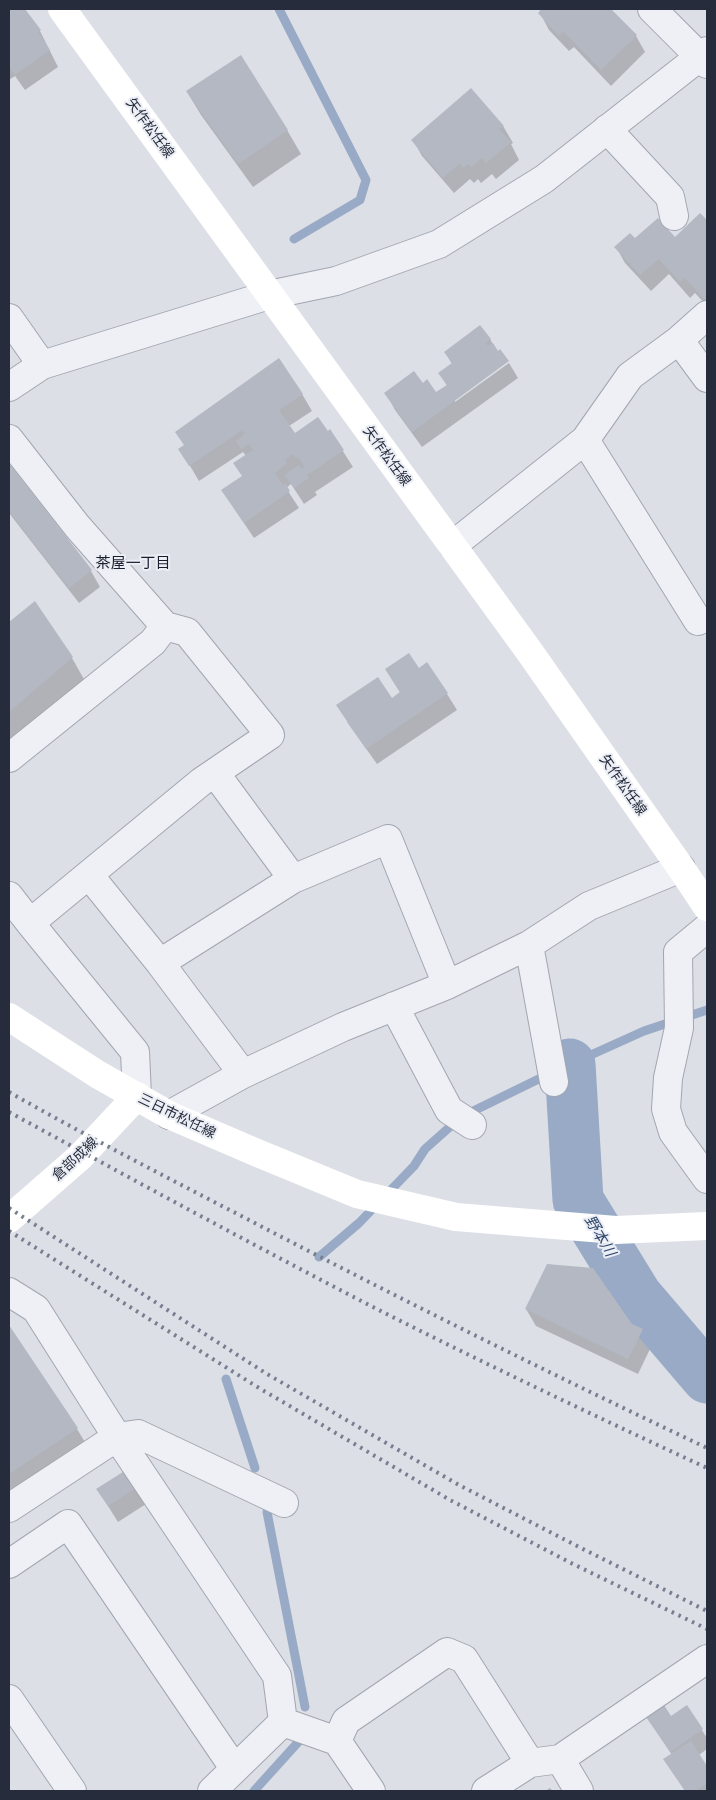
<!DOCTYPE html>
<html>
<head>
<meta charset="utf-8">
<style>
	body { margin:0 }
	#map { position:relative; width:716px; height:1800px; overflow:hidden; background:#dcdfe6; font-family:"Asap Condensed",sans-serif }
	canvas { display:block }
	.frame { position:absolute; inset:0; border:10px solid #262c3c; pointer-events:none }
</style>
</head>
<body>
<div id="map">
<canvas width="716" height="1800"></canvas>
<div class="frame"></div>
</div>
<script>
const ctx = document.querySelector('canvas').getContext('2d');
ctx.lineJoin = 'round';
function paint(path, color) {
  ctx.fillStyle = color;
  ctx.fill(path, 'evenodd');
}
function trace(path, color, width, dash) {
  ctx.strokeStyle = color;
  ctx.lineWidth = width;
  ctx.lineCap = dash ? 'butt' : 'round';
  ctx.setLineDash(dash || []);
  ctx.stroke(path);
}
function drawText(font, color, halo, rows, align = 'center') {
  ctx.font = font + ' "Asap Condensed","Noto Sans JP",sans-serif';
  ctx.lineWidth = 4;
  ctx.setLineDash([]);
  ctx.textBaseline = 'middle';
  ctx.strokeStyle = halo;
  ctx.fillStyle = color;
  for (const [text, x, y, turn = 0] of rows) {
    ctx.save();
    ctx.translate(x, y);
    ctx.rotate((+turn || 0) * Math.PI / 180);
    ctx.textAlign = isNaN(turn) ? turn : align;
    if (halo) ctx.strokeText(text, 0, 0);
    ctx.fillText(text, 0, 0);
    ctx.restore();
  }
}
paint(new Path2D(`
	M9,9H24L40,31L58,67L25,90L15,76L9,80Z
	M540,9H610L636,36L645,52L611,86L574,47L569,51L549,30L540,13L541,11Z
	M187,92L287,130L301,154L253,187L201,115Z
	M503,126L513,143L511,144L519,160L496,179L492,174L481,183L478,179L474,183L470,179L454,193L422,156L413,140Z
	M700,215L707,222V306L695,293L690,298L669,274L651,291L625,263L616,247L635,240L675,239Z
	M490,339L495,348L455,399V402L509,363L518,378L422,447L395,410L386,393L423,384L436,394L447,386L440,373L452,364L445,352Z
	M302,394L312,411L289,426L295,435L327,433L330,431L353,467L315,492L317,495L304,504L291,484L286,488L299,508L254,538L233,507L243,477L246,456L243,452L199,481L180,449Z
	M9,465L91,571L100,587L79,603L9,513Z
	M35,603L72,658L89,688L9,747V624Z
	M419,669L447,694L457,710L377,764L347,722L401,694L386,670Z
	M526,1309L631,1325L642,1330L651,1347L638,1374L536,1326Z
	M9,1327L77,1429L91,1452L9,1507Z
	M126,1471L146,1504L118,1522L98,1490Z
	M686,1706L707,1738V1749L699,1755L707,1768V1791H685L665,1759L672,1755L648,1718L671,1717Z
	M550,1788L553,1791H545Z`), '#0003');
trace(new Path2D(`
	M279,9L366,180L360,200L294,239
	M319,1257L359,1223L414,1166L425,1149L461,1117L553,1072L644,1031L707,1010
	M226,1379L255,1468
	M267,1512L305,1707
	M254,1791L301,1739`), '#98aac6', 9);
trace(new Path2D(`
	M570,1064L578,1200L637,1296L707,1378`), '#98aac6', 51);
paint(new Path2D(`
	M9,9H25L41,30L38,32L50,50L15,75L9,67Z
	M539,9H611L637,35L601,70L563,31L559,36L538,13L540,11Z
	M241,55L288,130L238,164L186,91Z
	M471,88L504,126L499,129L511,142L486,163L482,158L471,167L468,164L463,168L460,163L443,178L411,140Z
	M700,213L707,220V302L685,278L680,282L659,259L640,275L614,247L630,233L635,238L658,218L675,237Z
	M480,325L491,339L485,343L488,346L493,343L498,351L500,349L509,361L412,432L384,393L414,371L423,383L427,379L436,392L447,385L438,373L452,363L444,352Z
	M279,358L303,394L279,410L295,433L318,417L328,431L330,429L344,450L307,475L309,478L294,488L284,475L299,465L302,469L305,467L298,457L296,458L293,454L285,460L287,463L275,473L283,485L285,483L290,491L244,523L221,490L242,476L233,463L253,450L249,444L241,449L236,441L245,434L242,430L189,466L178,449L184,445L175,432Z
	M9,463L92,570L69,588L9,511Z
	M35,601L73,657L9,712V622Z
	M409,653L419,668L427,662L448,693L366,749L336,705L378,677L392,698L400,692L385,669Z
	M547,1264L593,1268L632,1324L643,1329L628,1359L525,1309Z
	M9,1325L78,1428L9,1474Z
	M126,1470L137,1487L108,1506L96,1489Z
	M664,1705L671,1716L687,1705L703,1729L670,1752L646,1717Z
	M691,1741L707,1766V1783L695,1791H685L663,1759Z`), '#b4b8c3');
const minor = new Path2D(`
	M652,9L707,64
	M607,129L670,197L674,216
	M9,318L42,365
	M679,340L707,378
	M9,387L42,365L269,295
	M9,439L77,526L165,626L187,632L270,735L201,782L30,923L9,896
	M585,440L698,621
	M453,545L585,440L630,376L679,340L707,315
	M9,758L153,642L165,626
	M215,773L293,879
	M89,875L160,963L243,1074
	M30,923L135,1052L137,1096
	M707,928L678,952L679,1028L668,1078L666,1109L673,1132L707,1179
	M529,945L554,1082
	M160,963L293,879L388,839L447,985
	M394,1006L449,1110L472,1125
	M169,1115L243,1074L343,1027L447,985L529,945L589,906L681,868
	M9,1292L36,1309L117,1437L277,1676L283,1722L212,1791
	M9,1508L117,1437L138,1434L284,1503
	M9,1564L68,1524L234,1768
	M9,1699L72,1791
	M283,1722L337,1741
	M560,1759L579,1791
	M530,1763L560,1759L707,1659
	M371,1791L337,1741L346,1721L447,1652L464,1659L530,1763L486,1791`);
const tertiary = new Path2D(`
	M269,295L336,281L439,244L544,179L707,51`);
trace(minor, '#a2a6b0', 30);
trace(tertiary, '#a2a6b0', 30);
trace(minor, '#eff0f5', 28);
trace(tertiary, '#eff0f5', 28);
trace(new Path2D(`
	M62,9L529,651L681,868L707,907
	M9,1017L97,1074L169,1115L255,1152L357,1194L456,1217L616,1230L707,1226
	M9,1219L80,1157L137,1096`), '#fff', 28);
trace(new Path2D(`
	M9,1092C88,1137 168,1178 249,1220C400,1299 553,1375 707,1448
	M9,1112C130,1178 251,1244 373,1307C483,1363 595,1416 707,1468
	M9,1208L267,1374L459,1485L581,1548L707,1611
	M9,1231L259,1388L450,1500L573,1564L707,1629`), '#767e8f', 4, [2.5, 5]);
drawText('14px', '#262c3c', '#ebeef4', [
	["矢作松任線",150,128,54],
	["矢作松任線",387,456,54],
	["矢作松任線",623,785,55],
	["三日市松任線",177,1116,26],
	["倉部成線",75,1159,-43]
]);
drawText('15px', '#191e2c', '#ebeef4', [
	["茶屋一丁目",133,563]
]);
drawText('italic 15px', '#32486e', '#ebeef4', [
	["野本川",600,1236,59]
]);
</script>
</body>
</html>
